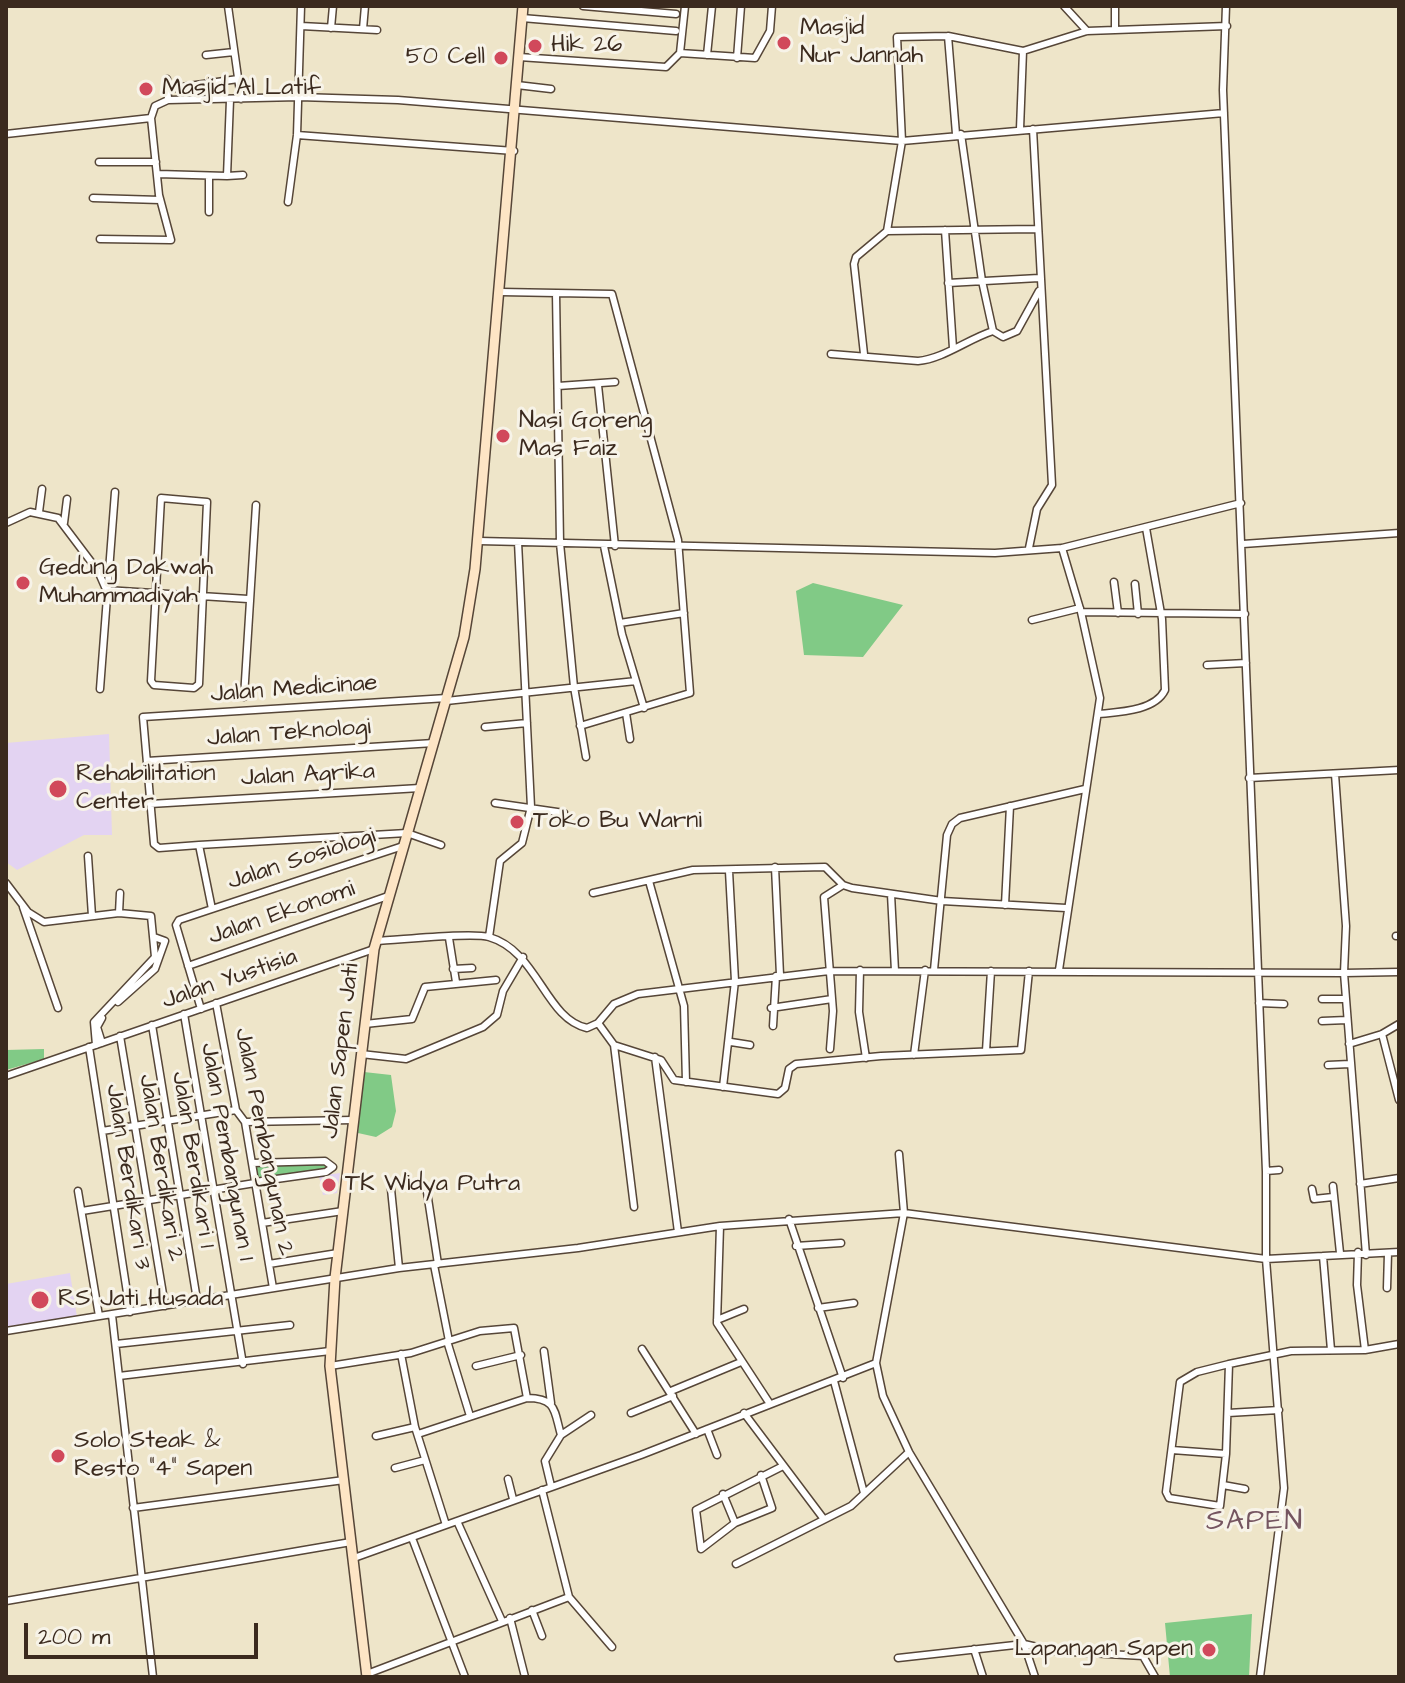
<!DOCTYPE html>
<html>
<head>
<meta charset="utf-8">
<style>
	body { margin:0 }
	#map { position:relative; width:1405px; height:1683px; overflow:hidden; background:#eee5c9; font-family:"Architects Daughter",sans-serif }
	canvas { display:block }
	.frame { position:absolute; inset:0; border:8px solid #3b2a1e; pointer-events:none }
	.scale { position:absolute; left:24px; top:1623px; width:234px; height:36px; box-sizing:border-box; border:4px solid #3b2a1e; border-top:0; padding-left:10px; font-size:24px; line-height:28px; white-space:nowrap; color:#3b2a1e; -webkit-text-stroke:6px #f7f3e8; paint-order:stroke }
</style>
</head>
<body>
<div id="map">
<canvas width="1405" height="1683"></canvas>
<div class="frame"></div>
<div class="scale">200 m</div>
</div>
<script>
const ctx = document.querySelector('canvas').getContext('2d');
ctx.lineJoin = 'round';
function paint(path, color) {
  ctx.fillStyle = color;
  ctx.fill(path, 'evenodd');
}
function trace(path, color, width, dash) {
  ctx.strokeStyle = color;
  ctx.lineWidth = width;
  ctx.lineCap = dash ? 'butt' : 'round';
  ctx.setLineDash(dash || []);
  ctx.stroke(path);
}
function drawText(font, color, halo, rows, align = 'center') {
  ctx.font = font + ' "Architects Daughter",sans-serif';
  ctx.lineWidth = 6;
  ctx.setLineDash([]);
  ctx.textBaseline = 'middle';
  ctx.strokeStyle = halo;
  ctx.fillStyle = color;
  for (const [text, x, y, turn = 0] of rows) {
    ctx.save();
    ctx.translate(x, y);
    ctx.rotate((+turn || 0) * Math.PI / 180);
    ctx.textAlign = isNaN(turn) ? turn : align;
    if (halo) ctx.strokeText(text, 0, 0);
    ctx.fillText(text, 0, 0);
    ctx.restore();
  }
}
paint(new Path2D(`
	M109,734L112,835H84L17,870L6,862V743Z
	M340,1173L337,1193L323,1195L319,1176Z
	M70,1273L77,1317L6,1328V1284Z`), '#e3d3f2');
paint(new Path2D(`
	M813,583L903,605L863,657L804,655L796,591Z
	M44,1049V1059L6,1070V1050Z
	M364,1072L391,1075L396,1111L392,1127L376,1137L358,1133Z
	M327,1163L331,1166L327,1170L258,1180L255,1166Z
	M1252,1614L1249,1677H1170L1165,1623Z`), '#81ca86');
const street = new Path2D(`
	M228,6L241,99
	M583,6L676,14
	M1064,6L1087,31
	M1226,6L1223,90L1266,1171V1259L1284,1488L1260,1677
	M522,18L676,31
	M301,26L377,30
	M331,28L333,6
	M363,29L365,6
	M1115,30V6
	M948,36L956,134
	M680,53L755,58L770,31L772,6
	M206,55L234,52
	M707,55L712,6
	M519,57L666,67L680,53L685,6
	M737,58L741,6
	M167,79L168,100
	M517,85L551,89
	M168,89L238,79
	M1020,129L1023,51L1087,31L1227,26
	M6,134L151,118
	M961,134L982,281L993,331
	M297,135L514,151
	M99,162H156
	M158,174L227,176L230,100
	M227,176L243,175
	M93,198L160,200
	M288,202L297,135L301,6
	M209,212V176
	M945,230L953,348
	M887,231L1036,229
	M100,239L171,240L159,195L151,118L155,106L168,100L299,97L398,100L902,141L1224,113
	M948,283L1039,278
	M501,292L612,294L678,540L690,693L580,726
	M556,293L560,543L574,687L586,757
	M831,354L918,361C943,359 968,339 993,331L1003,337L1017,331L1039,291
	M864,354L854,264L856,257L887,231L902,141L897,37L948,36L1023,51
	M598,385L615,546
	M558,386L615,382
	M161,498L207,502L199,684L194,688L154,685L151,681Z
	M39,512L42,489
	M6,523L30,512L58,518L98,571L105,587
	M64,523L67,499
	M479,541L995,553L1062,548L1241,503
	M1243,544L1399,533
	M1029,548L1037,509L1052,485L1033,129
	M1114,582L1118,613
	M1135,584L1138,614
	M106,590L248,599
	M1081,612L1245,614
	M1032,620L1080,608
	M620,623L684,613
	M1207,665L1246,663
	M636,681L644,708
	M100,689L115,492
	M244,697L256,505
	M446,701L636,681L622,634L604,546
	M626,713L630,739
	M1099,714C1119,712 1155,711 1165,690L1162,619L1146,528
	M485,727L527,723
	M147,761L434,743
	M1335,774L1346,926L1344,973L1399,972
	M1249,778L1399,770
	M495,803L564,813
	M150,804L420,788
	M199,845L407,833L441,845
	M88,856L92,916
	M775,867L780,975
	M649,881L684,1006L686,1082
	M6,883L28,912L44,922L119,913L151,916L155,957L94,1022L96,1045
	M593,893L693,870L825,867L843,885L852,888L942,901L1066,908
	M891,894L895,971
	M1005,905L1010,806
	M23,907L58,1008
	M212,909L403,846
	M119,913L120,893
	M1396,936H1399
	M489,937L500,861L522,843L531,807L518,542
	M449,938L456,982
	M376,941C400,940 471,932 489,937C538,951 545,1019 587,1028L598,1023
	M188,966L388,896
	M453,969L472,968
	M860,970L859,1012L866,1058
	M934,970L947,835L952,824L960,818L1085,789
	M1059,970L1100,698L1081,612L1062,548
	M1322,999H1346
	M118,1002L155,969L165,941L154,937
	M216,1003L236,1110L245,1122L273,1288
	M1259,1003L1284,1004
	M771,1008L832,999
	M201,1009L176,925L179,920L212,909L199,845L159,848L154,844L143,717L447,698
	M184,1014L243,1364
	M102,1018L97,1027L102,1043
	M1322,1021L1347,1020
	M365,1024L412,1019L425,987L496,980
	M152,1025L197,1300
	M773,1026L776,976
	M1382,1034L1399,1100
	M120,1036L165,1306
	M731,1042L750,1045
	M1349,1044L1382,1034L1399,1024
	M614,1045L661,1060L674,1080L778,1094L785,1088L789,1069L796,1064L881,1056L1021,1050L1029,971
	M89,1047L130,1312
	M830,1049L833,1011L824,897L843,885
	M986,1051L991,971
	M361,1054L406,1059L483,1027L497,1015L503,991L523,957
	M914,1055L925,970
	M655,1057L678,1232
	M1328,1065L1350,1064
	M6,1076L374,949
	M723,1087L735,981L729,871
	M245,1122L353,1120
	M102,1131L236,1110
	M899,1154L904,1213L1266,1259L1399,1252
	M252,1163L325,1161L333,1167L326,1172L255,1182
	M1266,1171L1279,1170
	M1360,1184L1399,1178
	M1333,1186L1340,1253
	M391,1189L399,1268
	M1312,1189L1314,1199L1333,1197
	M78,1191L99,1316
	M427,1192L438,1264
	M634,1207L614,1045L598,1023L614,1004L638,994L829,971L1344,973L1366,1255
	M82,1211L255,1183
	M789,1219L843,1378
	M262,1223L343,1211
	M720,1226L717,1323L770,1404
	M796,1246L841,1243
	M1358,1252L1357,1285L1365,1350
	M1323,1256L1331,1350
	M269,1264L338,1253
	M434,1265L449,1341
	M1387,1288L1388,1253
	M818,1308L854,1303
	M112,1315L153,1677
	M717,1320L744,1309
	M6,1331L399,1268L578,1248L720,1226L904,1213L876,1363L883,1396L909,1452L1024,1644L1035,1677
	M447,1341L470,1416
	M116,1344L290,1325
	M642,1349L696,1434
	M544,1351L551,1403
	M401,1354L415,1427L446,1525
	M1229,1364L1197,1372L1180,1382L1166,1492L1169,1498L1220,1506L1226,1454L1229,1364L1291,1351L1365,1350L1399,1344
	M330,1366L411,1353L480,1331L514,1328L527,1398
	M476,1366L521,1355
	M119,1376L330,1351
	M834,1381L864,1493
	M671,1391L741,1362
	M631,1413L673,1396
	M744,1413L823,1518
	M1228,1413L1279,1410
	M707,1429L717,1455
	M418,1434L527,1398C557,1398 554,1411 561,1435
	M376,1436L415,1427
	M1172,1450L1226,1454
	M395,1468L425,1460
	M761,1475L772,1508L735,1523L701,1549L696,1510L783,1466
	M508,1479L513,1499
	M1223,1485L1245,1489
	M551,1486L545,1461L561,1435L591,1415
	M542,1490L569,1597L612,1647
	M723,1494L735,1523
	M133,1508L344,1480
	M457,1521L502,1621
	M412,1538L465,1677
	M354,1558L641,1455L876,1363
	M736,1564L851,1506L909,1452
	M6,1601L351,1542
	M532,1610L542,1636
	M510,1618L525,1677
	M974,1649L983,1677
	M898,1658L1024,1644L1054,1651L1143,1656L1155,1677
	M367,1674L569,1597`);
const secondary = new Path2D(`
	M367,1677L330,1366L335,1278L374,949L464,637L475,569L523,6`);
trace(street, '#564638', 9);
trace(secondary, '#564638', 12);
trace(street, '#fff', 6);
trace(secondary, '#fde5c5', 9);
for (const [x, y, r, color] of [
	[784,43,8,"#d1495b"],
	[535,46,8,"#d1495b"],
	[501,58,8,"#d1495b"],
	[146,89,8,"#d1495b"],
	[503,436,8,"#d1495b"],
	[23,583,8,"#d1495b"],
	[58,789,10,"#d1495b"],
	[517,822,8,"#d1495b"],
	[329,1185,8,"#d1495b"],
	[40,1300,10,"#d1495b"],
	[58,1456,8,"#d1495b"],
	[1209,1650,8,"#d1495b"]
]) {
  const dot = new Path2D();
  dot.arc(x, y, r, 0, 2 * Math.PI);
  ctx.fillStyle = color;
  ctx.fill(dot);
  trace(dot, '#f7f3e8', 3);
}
drawText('24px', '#3b2a1e', '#f7f3e8', [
	["Masjid",800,29],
	["Nur Jannah",800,57],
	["Hik 26",551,46],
	["50 Cell",485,58,"right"],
	["Masjid Al Latif",162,89],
	["Nasi Goreng",519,422],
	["Mas Faiz",519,450],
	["Gedung Dakwah",39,569],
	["Muhammadiyah",39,597],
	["Rehabilitation",76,775],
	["Center",76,803],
	["Toko Bu Warni",533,822],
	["TK Widya Putra",345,1185],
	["RS Jati Husada",58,1300],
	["Solo Steak &",74,1442],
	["Resto \"4\" Sapen",74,1470],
	["Lapangan Sapen",1193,1650,"right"]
], 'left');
drawText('24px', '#3b2a1e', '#f7f3e8', [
	["Jalan Medicinae",294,690,-4],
	["Jalan Teknologi",289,734,-4],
	["Jalan Agrika",308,776,-3],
	["Jalan Sosiologi",302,860,-18],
	["Jalan Ekonomi",282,914,-19],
	["Jalan Yustisia",230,980,-19],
	["Jalan Sapen Jati",342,1051,-83],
	["Jalan Pembangunan 2",263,1142,79],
	["Jalan Pembangunan 1",226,1152,80],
	["Jalan Berdikari 1",192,1160,81],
	["Jalan Berdikari 2",160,1168,81],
	["Jalan Berdikari 3",127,1177,81]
]);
ctx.letterSpacing = '2px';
drawText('28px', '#755560', '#f7f3e8', [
	["SAPEN",1255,1523]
]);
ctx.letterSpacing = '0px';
</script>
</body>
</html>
